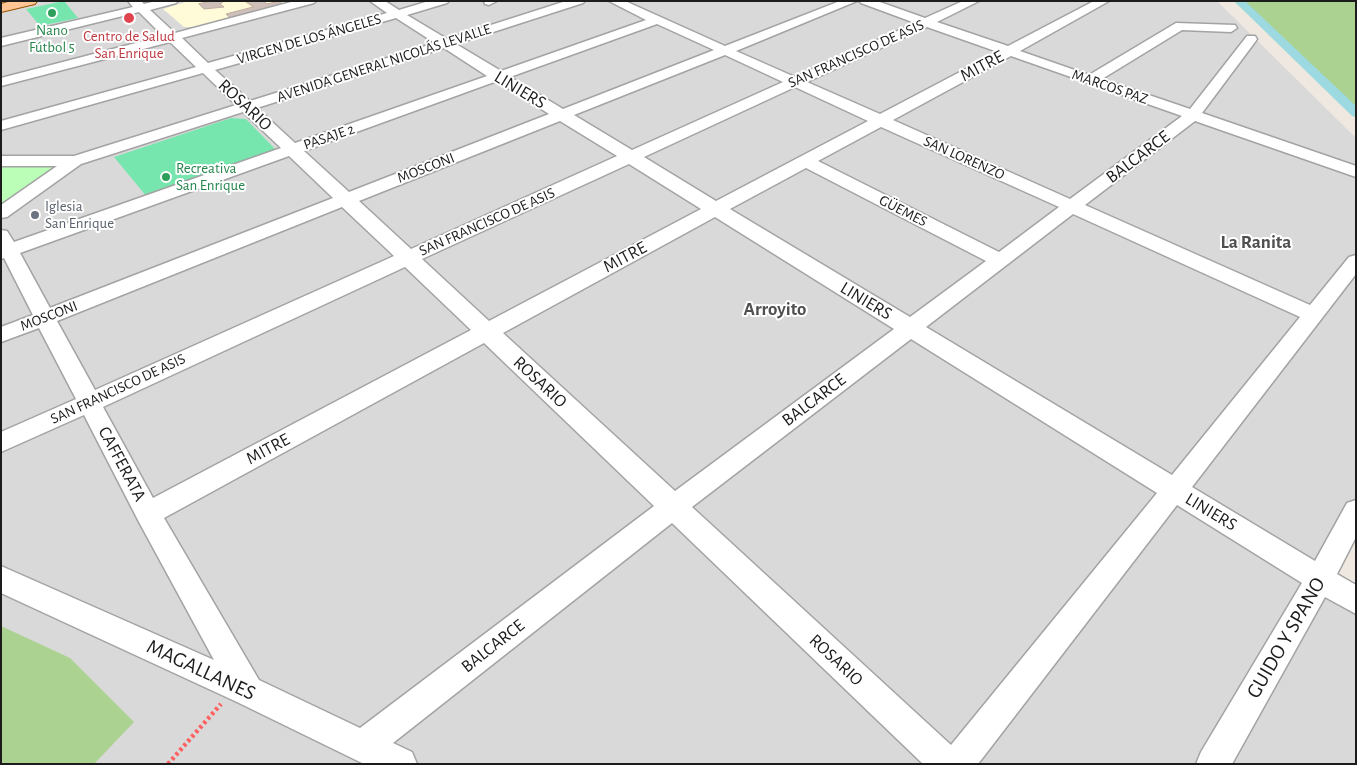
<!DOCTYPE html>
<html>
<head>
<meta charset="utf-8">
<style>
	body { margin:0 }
	#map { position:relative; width:1357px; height:765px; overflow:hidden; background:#eee8e0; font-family:"Alegreya Sans",sans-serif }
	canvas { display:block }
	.frame { position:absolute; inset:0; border:2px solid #1c1c1c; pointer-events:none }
</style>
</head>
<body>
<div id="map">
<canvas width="1357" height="765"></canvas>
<div class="frame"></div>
</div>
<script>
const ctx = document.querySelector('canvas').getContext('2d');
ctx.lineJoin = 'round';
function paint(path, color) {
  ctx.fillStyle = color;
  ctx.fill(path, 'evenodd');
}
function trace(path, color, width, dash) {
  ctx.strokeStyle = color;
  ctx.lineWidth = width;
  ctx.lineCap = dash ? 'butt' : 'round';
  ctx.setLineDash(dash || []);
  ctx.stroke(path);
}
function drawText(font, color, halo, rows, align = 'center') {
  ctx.font = font + ' "Alegreya Sans",sans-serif';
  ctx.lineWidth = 4;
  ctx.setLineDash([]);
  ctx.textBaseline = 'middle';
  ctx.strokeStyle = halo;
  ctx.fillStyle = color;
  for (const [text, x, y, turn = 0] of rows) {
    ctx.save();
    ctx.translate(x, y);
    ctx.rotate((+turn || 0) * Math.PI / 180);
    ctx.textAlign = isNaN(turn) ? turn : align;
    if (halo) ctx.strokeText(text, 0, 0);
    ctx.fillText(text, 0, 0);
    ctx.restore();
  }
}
paint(new Path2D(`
	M1,1H1217L1356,138V511L1320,579L1356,601V764H1Z`), '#dad9d9');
paint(new Path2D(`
	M189,1H287L289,3L196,27H184L163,9Z`), '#fffbd9');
paint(new Path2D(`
	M1234,1H1356V118L1340,103Z
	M1,626L70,658L134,722L94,764H1Z`), '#abd291');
paint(new Path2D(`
	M1,167H55L1,205Z`), '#bafeb8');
paint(new Path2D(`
	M64,1L78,18L40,26L26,9Z
	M231,118L246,119L276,150L147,197L114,157Z`), '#76e5ae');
paint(new Path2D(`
	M1234,1H1245L1356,106V117L1352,116Z`), '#9cd9e0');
const building = new Path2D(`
	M212,1H224L220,4L224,7L204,9L199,4Z
	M245,1H264L267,4L279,1L283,4L230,18L226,14L253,7Z`);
paint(building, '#cec0b9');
trace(building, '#c1aca1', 1);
const minor = new Path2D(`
	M128,1H141L144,4L156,1H178L176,3L150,10L175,33L295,1H316L314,3L182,38L208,63L387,13L370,1H385L399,10L429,1H449L447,3L407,15L447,39L566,1H585L583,3L456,44L501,71L646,20L609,1H625L725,46L840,1H857L736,51L795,77L915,23L861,3L859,1H877L925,18L963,1H979L937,22L1008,46L1094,1H1109L1020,51L1089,75L1176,23L1235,25L1237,28L1231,32L1182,30L1102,79L1190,109L1247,36H1255L1257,39L1255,42L1202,113L1356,166V177L1195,121L1085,205L1310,305L1349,257L1356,255V274L1192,487L1315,561L1347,503L1356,500V537L1337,574L1356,585V614L1325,597L1232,764H1196L1201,752L1302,583L1177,505L978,764H923L672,523L393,743L412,752L417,764L362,763L237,702L1,593V566L214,660L139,522L84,415L1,452V432L76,399L39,328L1,342V327L33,315L4,258L1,259V230L7,231L14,242L281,148L243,112L81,164L7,217L1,218V205L57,166H1V156H74L236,105L203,73L1,130V121L196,67L170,42L1,86V78L163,36L139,12L1,46V38L133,7ZM396,18L435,43L250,101L215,70ZM657,24L714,50L563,109L510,77ZM927,27L998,52L880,114L807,82ZM444,48L487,76L295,143L257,108ZM725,55L783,82L632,150L574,115ZM1011,56L1182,116L1070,199L893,120ZM497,81L549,114L349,192L304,151ZM795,87L868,121L716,201L644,157ZM560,121L617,156L411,249L359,201ZM881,127L1059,207L999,252L818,161ZM289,156L333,198L50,308L20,253ZM629,164L701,209L489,321L422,259ZM806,168L986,261L910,317L730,209ZM342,207L394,256L95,390L57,321ZM1073,214L1300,317L1172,475L926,327ZM715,217L894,329L675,491L503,333ZM405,267L471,330L153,498L103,407ZM911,339L1157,493L951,745L692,507ZM484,343L654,506L360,728L259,680L164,518Z
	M484,1H497L489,5L485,4Z`);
const major = new Path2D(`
	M11,1H37L35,4L1,12V4Z`);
trace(minor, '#a3a3a3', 3);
trace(major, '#945200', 2);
trace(new Path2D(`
	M168,764L221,704`), '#ff6162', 4.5, [3, 3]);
paint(minor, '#fff');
paint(major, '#ffc595');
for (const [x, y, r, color] of [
	[52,13,5,"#2e9e5b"],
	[129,18,6,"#e0444e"],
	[166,177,5,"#2e9e5b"],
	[35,215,5,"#6b7280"]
]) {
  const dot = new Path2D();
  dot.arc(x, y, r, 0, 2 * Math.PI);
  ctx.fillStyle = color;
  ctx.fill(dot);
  trace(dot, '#fff', 2);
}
drawText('15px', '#27864d', '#fff', [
	["Nano",52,30],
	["Fútbol 5",52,47],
	["Recreativa",176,168,"left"],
	["San Enrique",176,185,"left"]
]);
drawText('15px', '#be3a42', '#fff', [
	["Centro de Salud",129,36],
	["San Enrique",129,53]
]);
drawText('15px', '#1c1c1c', '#fff', [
	["VIRGEN DE LOS ÁNGELES",309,39,-16],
	["SAN FRANCISCO DE ASIS",856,54,-24],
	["AVENIDA GENERAL NICOLÁS LEVALLE",384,63,-18],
	["MARCOS PAZ",1110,87,19],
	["PASAJE 2",329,137,-19],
	["SAN LORENZO",964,158,24],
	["MOSCONI",426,168,-21],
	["GÜEMES",903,211,27],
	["SAN FRANCISCO DE ASIS",487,222,-24],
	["MOSCONI",49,316,-21],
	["SAN FRANCISCO DE ASIS",118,389,-25]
]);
drawText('15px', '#5b616d', '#fff', [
	["Iglesia",45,206],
	["San Enrique",45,223]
], 'left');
drawText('18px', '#1c1c1c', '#fff', [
	["MITRE",982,66,-28],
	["LINIERS",520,90,31],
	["ROSARIO",245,105,43],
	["BALCARCE",1138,157,-37],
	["MITRE",625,257,-28],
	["LINIERS",866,301,31],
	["ROSARIO",540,382,43],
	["BALCARCE",814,400,-37],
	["MITRE",268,449,-28],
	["CAFFERATA",122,464,62],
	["LINIERS",1211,512,31],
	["BALCARCE",493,646,-38],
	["ROSARIO",836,660,43]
]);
drawText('bold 19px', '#4f4f4f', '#fff', [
	["La Ranita",1256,242],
	["Arroyito",775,309]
]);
drawText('21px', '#1c1c1c', '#fff', [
	["GUIDO Y SPANO",1286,638,-60],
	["MAGALLANES",201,670,25]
]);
</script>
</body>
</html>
